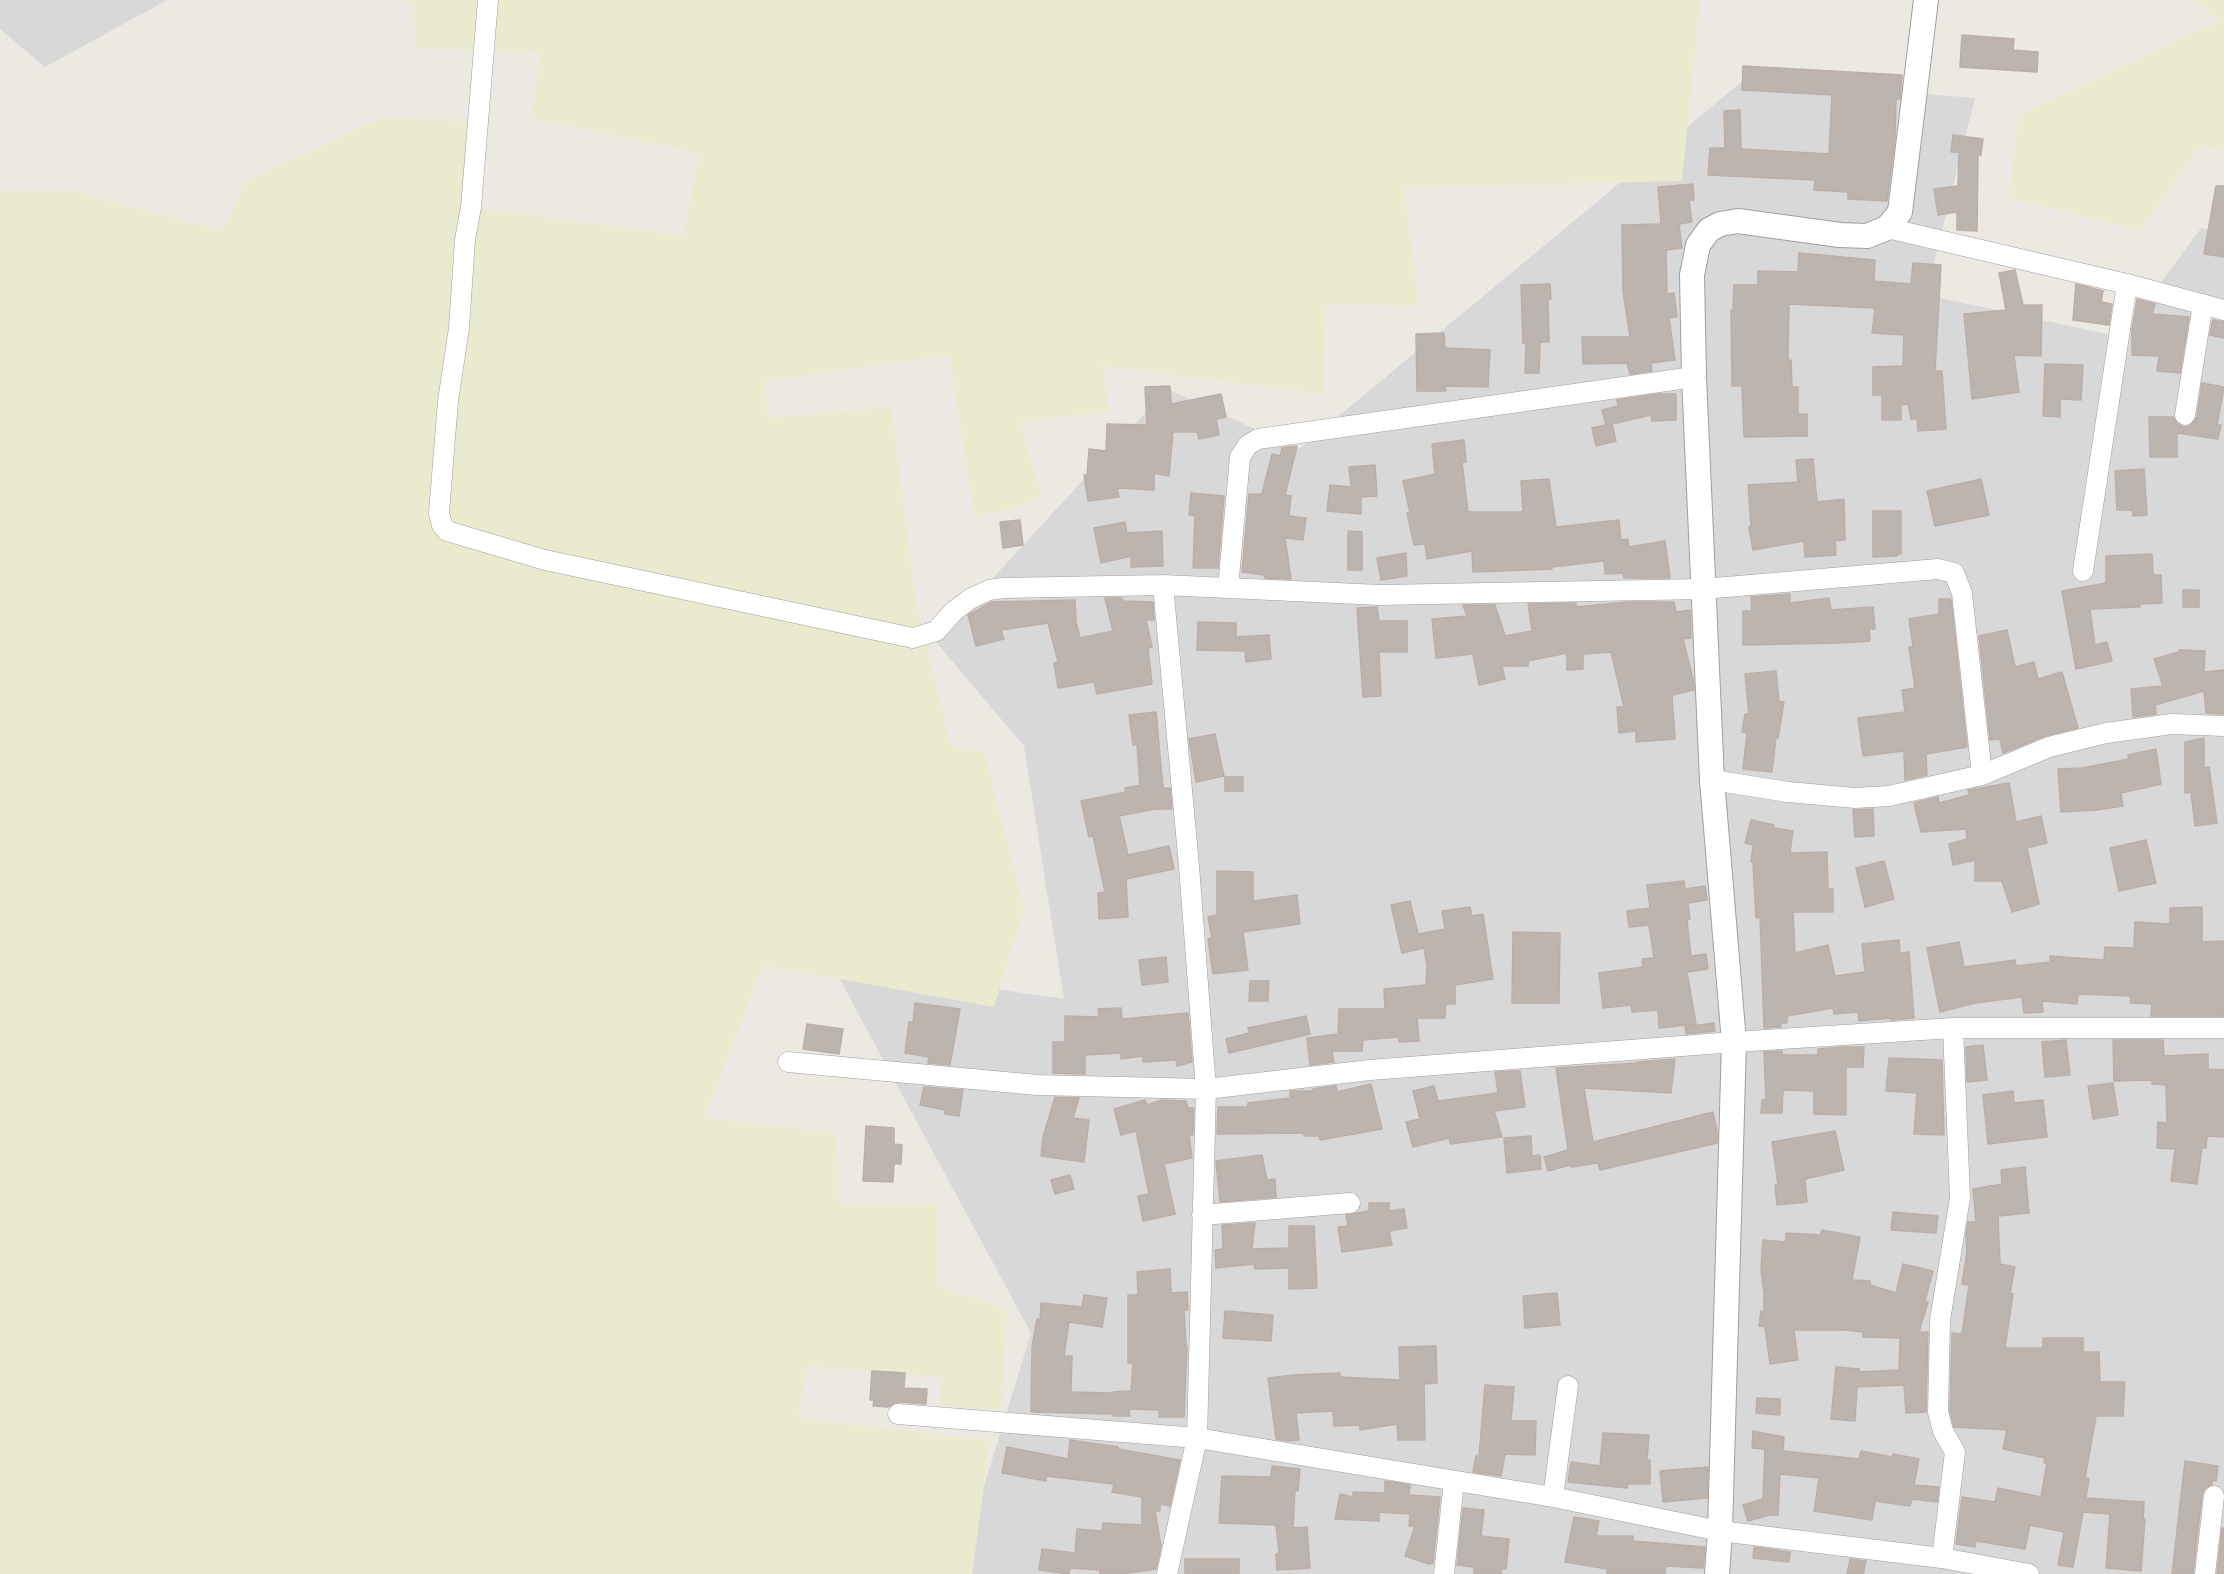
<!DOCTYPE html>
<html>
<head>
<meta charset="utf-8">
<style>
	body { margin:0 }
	canvas { display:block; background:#ece8e2 }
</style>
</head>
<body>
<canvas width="2224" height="1574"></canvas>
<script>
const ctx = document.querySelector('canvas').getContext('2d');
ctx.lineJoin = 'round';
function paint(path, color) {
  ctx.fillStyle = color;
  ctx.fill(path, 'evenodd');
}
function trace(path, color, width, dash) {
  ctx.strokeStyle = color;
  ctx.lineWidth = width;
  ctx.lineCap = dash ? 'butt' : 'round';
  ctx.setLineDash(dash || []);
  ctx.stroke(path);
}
paint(new Path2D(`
	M0,0H167L45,67L0,29Z
	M1745,79L1975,98L1926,295L2121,337L2201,228L2224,233V1574H957L1031,1333L832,965L1064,999L1024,746L935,641L1167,389L1299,449Z`), '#d9d8d8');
paint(new Path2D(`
	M395,0H1700L1682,181L1404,187L1419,307L1326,303L1323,394L1103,366L1109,411L1020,422L1042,499L975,518L949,355L765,381L768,418L891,407L917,608L951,746L984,752L1024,908L994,1007L763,965L705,1118L836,1133L840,1206L937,1204V1286L1007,1308L1001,1411L940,1405L942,1377L808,1366L798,1418L990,1441L972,1574H0V191L68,190L223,231L246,181L381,118L468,121L462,206L684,236L699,153L532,118L540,53L415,48L414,5Z
	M2195,0H2224V149L2199,147L2140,231L2009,198L2019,115L2219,21Z`), '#e9eace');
const building = new Path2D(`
	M1962,35L2014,39L2013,50L2038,52L2037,72L1960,67Z
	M1743,66L1902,75L1900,99H1896L1895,139L1887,201L1848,199V192L1814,190L1815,180L1708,175L1710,148H1725L1724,111L1740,110L1741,149L1829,154L1832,95L1742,90Z
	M1953,135L1983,139L1981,155H1978L1977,231L1957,230V212L1938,215L1934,189L1958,186L1959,152H1951Z
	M1693,184L1694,200H1689L1692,222L1679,224L1682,248L1666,250L1667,294L1674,293L1677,317L1669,318L1675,360L1651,363L1652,371L1630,374L1627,363L1583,364L1582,337H1630L1623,291L1622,225L1661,224L1658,187Z
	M2216,186H2224V257L2204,254Z
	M1799,253L1875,260L1874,281L1911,284L1913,263L1941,265L1935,371H1942L1946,429L1918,431L1917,419H1911L1908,404L1901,405V420H1882V395H1873V367L1903,366L1904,335L1872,333L1875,308L1789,304L1788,361L1791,360L1792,387H1798V414H1807V436L1744,437L1742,386H1732L1731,310H1733L1734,285H1758V271L1798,272Z
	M2015,270L2023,305H2042L2041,356L2014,355L2019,392L1972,399L1964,314L2006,310L1999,273Z
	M1550,284L1551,299H1548L1549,342H1540L1539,373H1525L1526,343H1523L1521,285Z
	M2076,284L2103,291L2101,302L2112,304L2109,325L2073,320Z
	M2137,299L2155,304L2152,314L2189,317L2180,373L2157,371L2159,356L2132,355V330Z
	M2213,320L2224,322V338L2210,335Z
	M1444,333L1445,348L1490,350L1488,387L1445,386L1446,391H1417L1416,334Z
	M2045,364L2083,365L2081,400L2060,399V417L2043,416Z
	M2202,383L2224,387L2217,425H2221L2218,439L2177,433V457H2150L2149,417H2173L2178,425L2184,427L2190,426L2197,417Z
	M1170,386L1171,404L1221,394L1226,417L1216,419L1219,435L1199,439L1197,432H1173L1169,476L1154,473V490L1117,488L1119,497L1088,501L1084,475H1087L1089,449L1106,451L1107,424L1147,425L1145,387Z
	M1658,394H1676V420L1652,421L1651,415L1612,424L1616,441L1596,446L1592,428L1606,425L1602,410L1618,406L1617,400Z
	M1464,440L1466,462H1462L1468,512H1523L1521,481L1549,479L1556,527L1619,520L1621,540L1628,539L1629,547L1665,541L1670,578H1624L1623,573L1605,574L1604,561L1552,567V569L1473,572L1472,551L1427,559L1425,544L1414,545L1407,513H1410L1403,481L1435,474L1432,444Z
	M1297,446L1285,495L1291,496L1289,516L1306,518L1303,540L1285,538L1291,579L1265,578L1264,575L1242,572L1249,494H1262L1272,454L1280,456L1282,448Z
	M1813,459L1817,502L1844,499L1845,540L1835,541L1836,555L1805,557L1804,541L1753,550L1749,527H1751L1748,485L1798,482L1796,460Z
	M1375,465L1377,496L1361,497V514L1327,511L1330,485L1351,487L1349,467Z
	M2144,469L2147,515L2133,516L2132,510H2117L2115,471Z
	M1981,479L1989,515L1935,526L1927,491Z
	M1191,493L1224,496L1218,568H1193L1195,516L1189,515Z
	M1873,511H1901V554H1897V556L1873,557Z
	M1020,520L1023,545L1003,548L1000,522Z
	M1125,522L1127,533L1162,531L1163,566L1131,567V556L1101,563L1094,528Z
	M1348,531L1362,532V570H1348Z
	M1406,553L1407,576L1381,580L1377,558Z
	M2152,554L2153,575H2161L2162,603L2140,604V607L2090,609L2095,645L2107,642L2112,661L2076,669L2062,591L2106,583V556Z
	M2183,590H2199V607H2183Z
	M1790,594V603L1829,598L1831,610L1873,607L1875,629H1869L1870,641L1841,643L1743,645V611H1752L1751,597Z
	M1105,598H1122L1123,601L1153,602L1154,620H1146L1152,647L1148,648L1152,684L1097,694L1094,682L1058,688L1054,663L1058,662L1048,623L1001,630L1004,639L976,646L968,615L992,602L1075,600L1076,622L1080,638L1113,631Z
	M1939,599H1951L1967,747L1926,754L1927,775L1905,780L1904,751L1863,756L1858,718L1905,712L1902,690L1915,688L1909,647H1913L1909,619L1939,614Z
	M1627,602H1674L1676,612L1690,610L1691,638L1683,639L1693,679L1694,690L1672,695L1675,739L1636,742V731L1619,733L1617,707H1624L1611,652L1583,654V669L1567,670V653L1528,661V666H1502L1505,679L1479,685L1473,654L1436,658L1432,619L1467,616L1463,605H1495L1505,636L1532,631L1528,604L1576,603V607Z
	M1377,607L1379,621H1407V652H1379L1381,696L1363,697L1357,608Z
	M1198,622L1236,623V637L1269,635L1271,659L1246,662L1245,651L1197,650Z
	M2007,630L2015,667L2034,662L2038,679L2062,672L2078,728L2045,736L2003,753L2000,739L1990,740L1979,636Z
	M2179,650L2205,651L2204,672L2224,670V714L2206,713L2204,691L2155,705L2156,714L2133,717L2131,689L2163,686L2154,659L2179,652Z
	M1776,671L1779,701L1784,702L1778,738H1776L1772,772L1743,769L1747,733L1742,732L1745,714H1749L1745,674Z
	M1156,712L1163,788H1170L1172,809H1155L1119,816L1128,855L1169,846L1174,869L1126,879L1128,917L1099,919L1098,893L1105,892L1093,836L1089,837L1081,801L1126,792L1125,788L1140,785L1137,744L1133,745L1129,715Z
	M1215,734L1224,776L1196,782L1189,739Z
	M2204,738V768L2209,767L2217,823L2195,826L2191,792L2185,793V742Z
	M2156,749L2161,784L2121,793L2123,806L2097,810L2061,812L2058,769L2082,768L2129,759L2128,755Z
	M1225,777H1243V791H1225Z
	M2009,783L2016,822L2041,816L2047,843L2027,848L2039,904L2012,912L2002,881H1975V860L1953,865L1949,844L1967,839L1966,829L1921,832L1914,803L1938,797L1939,803L1969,795L1968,790Z
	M1873,809L1874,836L1855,837L1853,810Z
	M1751,820L1774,825L1773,828L1793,831L1790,853L1827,852L1828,889H1833V912H1793L1795,953L1828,945L1835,976L1865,972L1862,944L1899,940L1900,953L1909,952L1914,1018L1891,1020V1018L1859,1021L1858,1012L1834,1014L1833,1008L1787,1016V1023H1781V1027L1764,1028L1760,917L1756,918L1753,862H1751L1753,845L1745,843Z
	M2146,840L2156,883L2119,891L2110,848Z
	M1884,861L1894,899L1865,907L1856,868Z
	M1217,871L1253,872V901L1297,895L1300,924L1243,932L1248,970L1213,974L1208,939L1212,938L1208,917L1217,915Z
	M1684,881L1685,889L1705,886L1707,900L1688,903L1690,919L1687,920L1691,956L1706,954L1708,969L1687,972L1696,1024L1659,1028L1658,1010L1632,1012L1631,1005L1603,1008L1599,973L1643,967L1642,959L1654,958L1649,925L1629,927L1627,911L1650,908L1647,885Z
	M1410,901L1418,934L1445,929L1442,911L1470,907L1472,916L1483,914L1493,979L1455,985V1004H1446L1445,1018H1417L1419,1041L1399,1042V1037L1363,1040L1362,1051H1332L1334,1062L1310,1065L1307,1038L1338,1034L1339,1009H1385L1384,989L1426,985L1427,967L1424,948L1402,953L1391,905Z
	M2202,907V942L2224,941V1016H2151L2152,1004L2130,1003L2131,996L2078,994L2077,1004L2042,1001L2043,1012L2024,1013L2022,997L1975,1003L1940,1012L1927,948L1959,942L1964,967L2015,960L2016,966L2050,962V956L2104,960L2105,947L2134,948L2135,922L2170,924V908Z
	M1513,932L1560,933L1559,1003H1512Z
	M1166,957L1168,982L1142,985L1139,960Z
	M1250,981H1269L1268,1001H1249Z
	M915,1003L960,1009L950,1065L928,1063L929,1057L905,1053L909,1022H913Z
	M1121,1008L1122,1019L1188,1013L1192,1062L1177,1066L1176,1060L1143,1062V1056L1121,1059V1053L1085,1055V1074L1053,1073V1042H1065V1016L1099,1017L1098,1009Z
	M1306,1016L1310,1034L1229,1053L1226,1039L1249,1033L1248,1028Z
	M1714,1023L1715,1031L1686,1034L1685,1027Z
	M807,1024L843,1029L839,1054L803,1049Z
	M2066,1040L2070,1075L2045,1077L2042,1042Z
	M2113,1040H2163L2164,1056L2208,1054V1069L2224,1070V1137L2207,1136L2206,1148H2202L2197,1184L2171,1181L2175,1149L2157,1148L2158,1122L2167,1123L2166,1085L2152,1084V1080L2114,1081Z
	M1983,1045L1987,1080L1967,1082L1966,1047Z
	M1845,1047H1864L1863,1067H1846V1115L1814,1114V1091L1783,1090L1782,1113H1761L1762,1100L1766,1099L1764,1052L1782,1051V1055H1818V1049Z
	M1889,1058L1942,1060L1944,1135L1914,1134L1917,1093L1886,1091Z
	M1675,1059L1671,1093L1584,1088L1593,1142L1713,1112L1717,1131V1143L1600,1170L1598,1163L1571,1167L1570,1165L1548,1171L1544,1157L1568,1150L1556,1068L1637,1063V1062Z
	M1520,1071L1525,1107L1494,1111L1502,1137L1450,1144L1449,1138L1413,1147L1406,1122L1420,1119L1413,1091L1434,1086L1438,1101L1498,1093L1495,1072Z
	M2113,1083L2118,1115L2093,1119L2088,1086Z
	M1371,1084L1382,1129L1320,1140L1319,1136H1304V1133L1217,1134L1218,1107H1248V1103L1290,1098V1091H1313V1089L1336,1086L1337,1092Z
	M924,1087L963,1090L959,1116L945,1114V1110L920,1105Z
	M2013,1091L2014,1103L2043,1100L2047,1137L1988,1144L1983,1095Z
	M1055,1097L1079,1098L1073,1118L1089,1120L1084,1162L1041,1156L1043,1137Z
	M1145,1100L1147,1105L1162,1100L1186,1101L1188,1108H1194L1193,1135H1189L1192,1158L1164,1164L1175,1214L1143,1221L1138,1196L1149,1194L1136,1131L1121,1135L1114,1109Z
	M866,1126L894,1128V1144L902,1145L901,1164H894L893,1182L863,1181Z
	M1835,1131L1844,1170L1805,1179L1807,1202L1777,1205L1775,1185H1778L1772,1142Z
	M1531,1136L1532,1156L1540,1155L1541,1169L1507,1173L1504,1138Z
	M1262,1155L1267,1180L1275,1179L1276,1197L1220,1202L1216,1161Z
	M2025,1167L2029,1213L1998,1216L2000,1264L2015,1267L2010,1293L2013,1294L2005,1348H2043V1338H2083V1352H2099L2100,1382H2125L2123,1416H2096L2085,1478L2089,1479L2086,1498L2144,1502L2143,1519H2145L2141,1571L2106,1568L2110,1514L2083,1512L2073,1567L2058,1565L2064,1532L2030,1525L2025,1549L1976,1541L1975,1547L1956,1544L1962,1497L1995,1502L1998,1488L2041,1497L2047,1463H2044L2045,1458L2003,1449L2007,1430L1954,1427L1950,1411L1952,1333L1962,1334L1969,1285L1962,1284L1967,1251L1966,1234L1968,1222H1976L1973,1189L2002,1184L2001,1170Z
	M1070,1175L1074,1189L1055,1194L1051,1180Z
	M1369,1203H1389V1211L1404,1209L1407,1228L1389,1231L1392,1245L1342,1252L1338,1227L1348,1226L1346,1215L1369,1211Z
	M1893,1212L1938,1216L1936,1233L1891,1230Z
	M1255,1223L1252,1249L1289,1248V1226H1314L1317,1288L1289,1289V1268L1255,1269L1254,1264L1216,1268L1215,1250L1223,1249L1222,1225Z
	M1822,1230L1860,1237L1852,1280L1870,1281V1285L1896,1293L1903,1264L1933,1271L1925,1301L1928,1302L1919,1332H1928L1926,1412L1906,1413L1904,1385L1857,1387L1855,1421L1831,1419L1836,1367L1859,1369V1372L1899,1370L1900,1338L1863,1337V1332L1844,1330H1794L1798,1360L1770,1364L1765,1327L1759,1326L1761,1311L1764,1312V1294L1761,1269L1763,1240L1786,1242V1233L1821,1235Z
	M1170,1269L1171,1293L1187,1292L1188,1310H1184L1186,1346H1187L1184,1417H1159V1410L1129,1409L1130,1416H1113V1414L1031,1412L1032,1347L1037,1319L1040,1320L1041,1303L1082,1307L1084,1295L1107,1298L1102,1327L1069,1322L1064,1356H1072L1071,1392L1113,1393V1392L1131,1391L1133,1363H1128V1295H1138L1137,1272Z
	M1557,1293L1560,1325L1525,1328L1523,1296Z
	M1225,1311L1273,1315L1271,1341L1223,1338Z
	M1436,1346L1437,1383L1424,1384L1425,1440H1398L1397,1424L1360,1430V1425L1334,1426L1333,1411L1296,1413L1299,1440L1288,1441L1276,1439L1268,1378L1294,1375L1340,1373V1377L1400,1380L1399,1347Z
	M872,1371L905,1373L904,1388L927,1389L926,1404L899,1402L888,1407L873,1406L874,1400H870Z
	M1485,1385L1514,1387L1511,1421H1536L1535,1455L1505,1454L1501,1476L1473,1472L1476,1456H1479Z
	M1757,1398L1780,1399V1415L1756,1413Z
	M1753,1431L1784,1437L1783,1451L1859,1459L1861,1451L1892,1457L1893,1454L1919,1459L1914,1485L1939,1487L1937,1502L1912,1499L1910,1506L1875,1501L1872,1520L1814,1511L1819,1478L1780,1474L1778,1515H1770L1748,1521L1743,1505L1763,1499L1765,1449L1752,1448Z
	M1603,1433L1649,1435L1647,1460H1650V1484H1628L1627,1488L1568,1482L1571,1462L1600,1466Z
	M1070,1440L1118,1447V1449L1180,1460L1170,1506L1160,1504V1511H1155L1161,1546L1156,1569L1122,1574H1100V1570L1070,1568L1069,1574L1039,1570L1042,1549L1075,1553L1077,1529L1102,1531L1103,1523L1142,1525V1497L1112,1492L1114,1484L1046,1476V1481L1002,1473L1007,1447L1068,1459Z
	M2185,1461L2218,1466L2216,1481L2212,1480V1485L2205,1488L2202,1495L2193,1574H2172Z
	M1272,1466L1300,1469L1298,1491L1295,1490L1293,1528L1307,1527L1310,1568L1277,1570L1276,1554L1279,1553L1276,1525L1219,1523L1222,1476L1271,1477Z
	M1708,1467L1707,1498L1663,1502L1660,1471Z
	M1385,1481L1410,1485L1409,1495L1440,1497L1433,1563L1429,1564L1405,1556L1415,1526H1409L1410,1514L1379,1512V1521L1335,1519L1340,1494L1353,1497V1492L1385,1493Z
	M1463,1508L1484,1510L1481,1536L1509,1539L1506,1569H1501V1574H1474V1567L1457,1565Z
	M1574,1517L1599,1521L1596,1536H1633V1541L1705,1547L1703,1568L1666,1566L1665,1574H1607V1569L1565,1562Z
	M2222,1528H2224V1574H2217Z
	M1754,1547L1790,1552L1789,1562L1753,1558Z
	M1185,1559H1239V1574H1185Z
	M1850,1559L1866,1561L1863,1574H1847Z`);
paint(building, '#bcb4af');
trace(building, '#bcaea6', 1.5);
const minor = new Path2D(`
	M488,0L471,207L465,240L459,328L448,401L439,513L442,525L447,531L545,560L913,638L936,631L954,611L970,599L989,590L1003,588L1163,585L1380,595L1703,589L1938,569L1954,573L1962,593L1982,775
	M1887,228L2127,284L2224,310
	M2185,415L2203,304
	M2083,571L2127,284
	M1163,585L1189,866L1206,1089L1197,1438L1167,1574
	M1228,588L1240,457L1248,445L1258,439L1694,377
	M1712,780L1788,792L1855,798L1889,796L1982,775L2049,747L2106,733L2172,724L2224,726
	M788,1062L1037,1085L1206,1089L1370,1070L1734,1042L1953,1028H2224
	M1202,1215L1350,1203
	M898,1414L1197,1438L1553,1497L1720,1531L1942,1558L2029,1574
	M1553,1497L1568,1386
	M1942,1558L1955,1452L1943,1431L1938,1412L1940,1320L1960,1198L1953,1028
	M1444,1574L1454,1481
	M2205,1574L2214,1496`);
const tertiary = new Path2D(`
	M1717,1574L1720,1531L1734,1042L1712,780L1694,377L1692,275L1698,245L1709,230L1720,224L1738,221L1840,235L1867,236L1887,228L1900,212L1926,0`);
trace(minor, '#9f9f9f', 21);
trace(tertiary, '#9f9f9f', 26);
trace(minor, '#fff', 20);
trace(tertiary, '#fff', 24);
</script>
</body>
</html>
